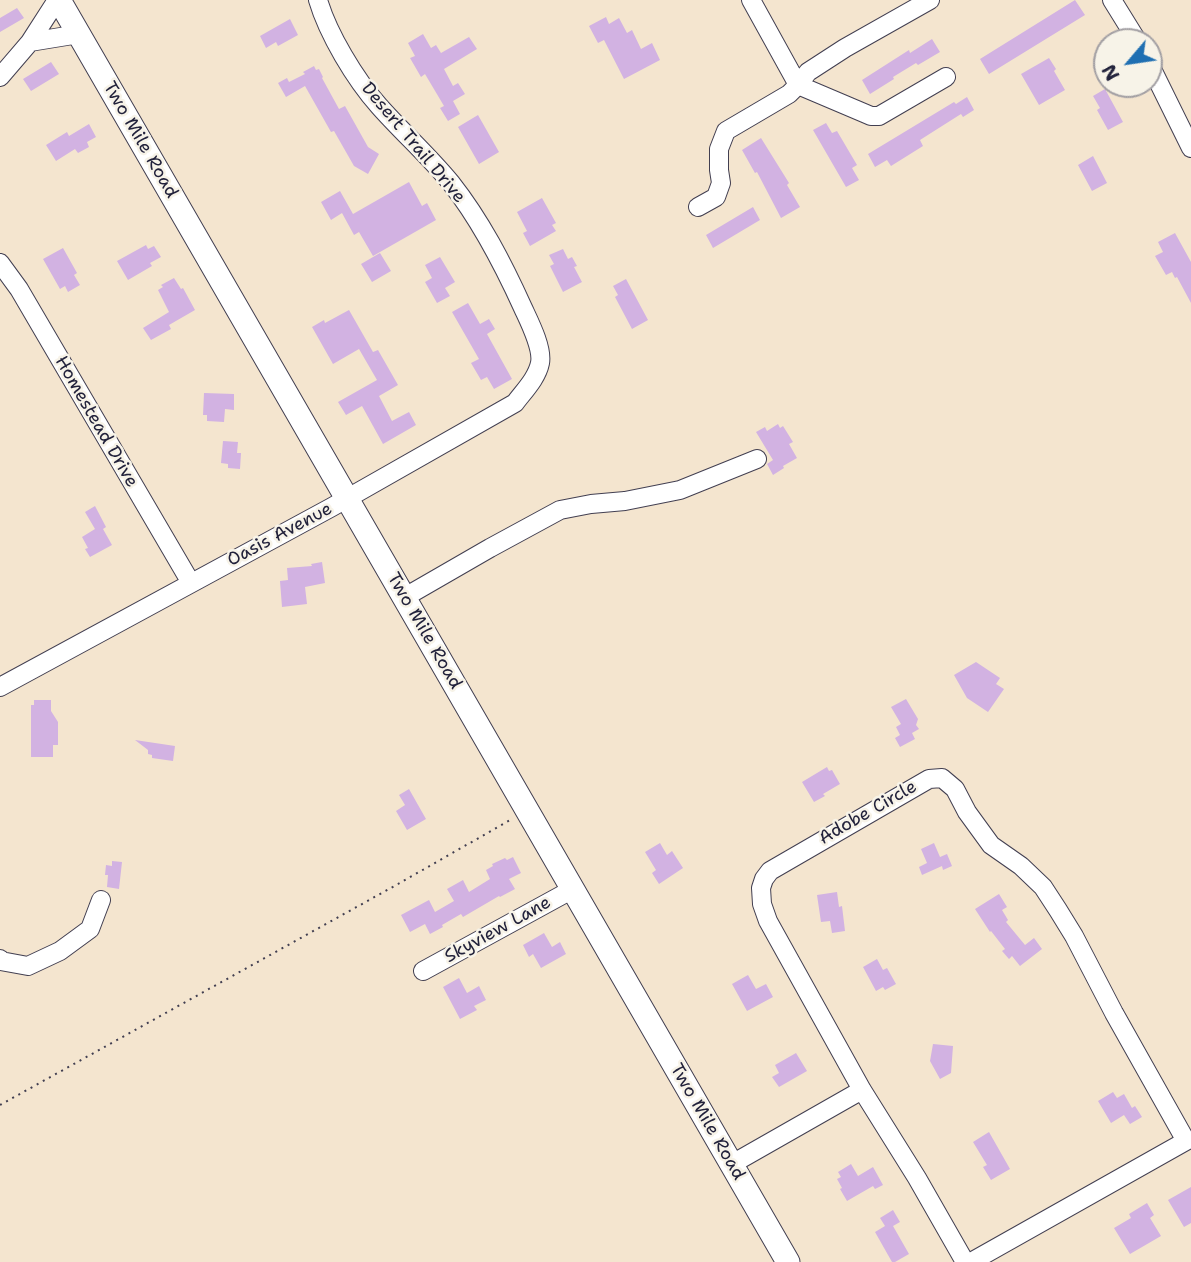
<!DOCTYPE html>
<html>
<head>
<meta charset="utf-8">
<style>
	body { margin:0 }
	#map { position:relative; width:1191px; height:1262px; overflow:hidden; background:#f4e5cf; font-family:"Shantell Sans",sans-serif }
	canvas { display:block }
	.north { position:absolute; left:1093px; top:28px; width:70px; height:70px; box-sizing:border-box; background:#f7f3e8; border:2px solid #a29fa3; border-radius:50%; rotate:241deg; font-size:19px; font-weight:700; line-height:28px; text-align:center; color:#22223b }
	.north::after { content:''; display:block; margin:auto; width:24px; height:32px; background:#1f6fb2; clip-path:polygon(50% 0,100% 100%,50% 72%,0 100%) }
</style>
</head>
<body>
<div id="map">
<canvas width="1191" height="1262"></canvas>
<div class="north">N</div>
</div>
<script>
const ctx = document.querySelector('canvas').getContext('2d');
ctx.lineJoin = 'round';
function paint(path, color) {
  ctx.fillStyle = color;
  ctx.fill(path, 'evenodd');
}
function trace(path, color, width, dash) {
  ctx.strokeStyle = color;
  ctx.lineWidth = width;
  ctx.lineCap = dash ? 'butt' : 'round';
  ctx.setLineDash(dash || []);
  ctx.stroke(path);
}
function drawText(font, color, halo, rows, align = 'center') {
  ctx.font = font + ' "Shantell Sans",sans-serif';
  ctx.lineWidth = 5;
  ctx.setLineDash([]);
  ctx.textBaseline = 'middle';
  ctx.strokeStyle = halo;
  ctx.fillStyle = color;
  for (const [text, x, y, turn = 0] of rows) {
    ctx.save();
    ctx.translate(x, y);
    ctx.rotate((+turn || 0) * Math.PI / 180);
    ctx.textAlign = isNaN(turn) ? turn : align;
    if (halo) ctx.strokeText(text, 0, 0);
    ctx.fillText(text, 0, 0);
    ctx.restore();
  }
}
paint(new Path2D(`
	M1075,0L1085,15L989,74L980,59Z
	M17,8L24,18L0,32V18Z
	M606,17L609,24L619,18L627,33L632,30L641,49L652,43L660,60L624,79L604,40L598,43L589,26Z
	M290,19L298,35L278,46L276,42L266,48L260,36Z
	M423,34L431,48L436,45L441,53L469,37L477,49L444,69L453,86L458,83L465,94L453,101L460,114L448,121L440,108L444,106L425,74L421,77L410,58L415,56L408,43Z
	M932,39L940,52L918,65L916,63L893,77L894,79L870,94L862,80L909,50L910,53Z
	M1049,58L1056,69L1054,71L1065,90L1039,105L1021,74Z
	M51,62L59,74L31,91L23,79Z
	M314,66L316,70L319,69L323,77L322,78L339,109L345,106L368,147L379,154L368,174L354,166L334,131L331,132L305,86L286,97L278,83L287,78L289,82L305,74L303,72Z
	M1105,89L1123,122L1108,130L1097,110L1100,108L1093,96Z
	M967,97L974,110L963,117L961,114L931,133L920,140L923,146L891,166L887,160L875,167L868,154L954,102L956,104Z
	M478,115L499,152L479,164L458,127Z
	M826,123L832,133L837,131L857,165L852,168L859,180L846,187L813,130Z
	M89,124L96,137L87,142L89,147L78,153L75,149L56,161L46,145L67,132L69,136Z
	M761,138L789,183L787,185L800,207L781,218L757,172L755,173L742,150Z
	M1093,156L1107,183L1092,191L1078,165Z
	M409,182L422,206L427,203L436,220L373,256L359,232L354,235L342,213L331,220L321,202L340,191L353,214Z
	M542,198L556,223L552,225L556,231L530,246L523,233L527,231L517,212Z
	M753,207L760,220L713,248L706,235Z
	M1175,233L1191,262V303L1177,277L1175,278L1172,272L1166,275L1155,256L1163,252L1158,242Z
	M146,245L148,249L154,246L161,257L150,263L152,266L128,280L117,261Z
	M63,248L77,273L74,275L80,285L68,292L65,286L60,289L43,259Z
	M563,249L568,259L572,257L577,266L574,267L582,282L563,292L550,266L554,264L549,255Z
	M380,253L391,271L372,282L361,264Z
	M440,257L455,282L445,288L450,296L437,303L425,282L432,278L425,265Z
	M174,278L181,289L183,288L195,310L169,325L171,329L151,340L143,328L169,312L158,290L163,287L161,285Z
	M626,279L648,320L632,329L615,297L618,295L613,286Z
	M468,303L480,324L489,319L495,329L487,334L512,379L494,389L487,377L481,380L471,363L479,359L452,312Z
	M349,310L373,352L378,350L398,385L379,396L392,421L409,412L416,425L383,444L362,406L346,415L338,402L377,380L359,349L333,364L312,327L324,320L325,323Z
	M204,393L234,394V410L225,409L224,422L207,421V415H203Z
	M778,424L780,428L783,426L793,442L789,444L797,458L783,466L784,468L773,475L767,464L773,460L756,432L765,427L767,431Z
	M223,441L238,442L237,453H241L240,469L228,468V464L221,463Z
	M95,506L106,527L103,529L112,545L90,557L85,549L88,548L82,537L95,529L85,512Z
	M322,562L325,583L305,587L307,604L282,607L280,581L288,580L287,568L312,566L311,564Z
	M976,662L1000,678L996,684L1004,689L988,712L967,698L954,675Z
	M906,699L918,719L916,725L919,729L912,733L915,739L900,747L895,738L900,735L896,727L901,724L891,707Z
	M34,700H51V711L58,722V745H53V757H31V705H34Z
	M135,740L175,746L173,761L152,758V755L148,754V750Z
	M827,767L829,771L832,770L840,784L823,794L825,796L814,802L802,782Z
	M409,789L426,819L407,830L396,811L405,805L399,795Z
	M660,843L667,855L672,851L683,868L659,884L652,873L656,870L645,852Z
	M934,843L940,857L947,854L952,866L943,870L942,866L922,875L919,867L927,863L921,849Z
	M513,857L521,873L509,879L515,889L500,897L499,896L463,917L461,914L442,925L443,927L430,934L425,924L410,932L401,915L429,900L435,912L454,901L447,889L463,880L469,892L490,879L486,870L493,866L492,864L505,858L507,860Z
	M112,861L122,862L119,889L107,887L108,875H105L106,865L112,866Z
	M837,892L839,907L842,906L845,931L832,933L830,921L821,922L817,895Z
	M999,894L1007,907L1002,910L1008,920L1006,922L1025,945L1034,938L1042,949L1020,966L1012,956L1009,959L1002,951L1005,949L991,931L990,932L975,909Z
	M544,933L552,947L560,942L566,954L541,968L533,954L529,957L523,945Z
	M877,959L883,970L887,968L896,984L885,990L883,987L876,991L863,967Z
	M748,975L756,989L766,984L773,997L747,1011L732,984Z
	M459,978L467,993L479,986L486,1000L474,1006L477,1010L460,1019L443,987Z
	M933,1044L953,1046L951,1073L940,1079L930,1061Z
	M796,1053L807,1071L779,1087L772,1077L779,1073L775,1065Z
	M1113,1092L1117,1098L1124,1094L1132,1108L1135,1106L1142,1117L1130,1124L1124,1115L1111,1123L1098,1101Z
	M989,1132L1010,1169L991,1180L983,1167L987,1165L973,1142Z
	M851,1164L858,1176L873,1167L883,1185L875,1189L873,1186L847,1201L840,1189L842,1188L837,1179L841,1177L838,1172Z
	M1191,1187V1223L1184,1227L1168,1200Z
	M1147,1203L1154,1215L1150,1218L1161,1236L1130,1254L1114,1228L1131,1218L1129,1214Z
	M893,1210L900,1222L893,1226L909,1254L895,1262H892L875,1232L885,1226L880,1218Z`), '#d2b2e2');
const minor = new Path2D(`
	M751,0L798,85L864,113L871,116H879L946,77
	M1112,0L1138,42
	M30,42L79,34
	M1149,63L1191,148
	M0,77L30,42L57,0
	M698,207L716,197L721,183L719,170V149L726,131L789,94L798,85L808,72L845,48L930,0
	M0,263L19,289L191,583
	M405,597L490,548L560,510L591,504L625,501L680,490L757,459
	M0,687L332,507L515,403C524,391 537,378 540,363C543,348 529,321 523,308C503,264 481,221 451,183C429,156 402,132 379,106C355,79 328,34 318,0
	M0,959L1,961L28,966L60,951L90,929L101,900
	M423,971L573,889
	M732,1164L862,1090
	M965,1262L917,1178L862,1090L768,921L762,904L761,888L764,879L770,871L929,779L942,778L955,789L967,812L991,845L1021,866L1043,887L1058,910L1074,936L1114,1013L1186,1141L971,1262`);
const major = new Path2D(`
	M59,0L788,1262`);
trace(minor, '#423f51', 20);
trace(major, '#423f51', 25);
trace(new Path2D(`
	M0,1105L398,884L512,819`), '#423f51', 2, [2, 5]);
trace(minor, '#fff', 18);
trace(major, '#fff', 23);
drawText('18px', '#22223b', '#f7f3e8', [
	["Two Mile Road",140,140,60],
	["Desert Trail Drive",413,143,50],
	["Homestead Drive",96,422,60],
	["Oasis Avenue",280,535,-28],
	["Two Mile Road",424,631,60],
	["Adobe Circle",868,813,-30],
	["Skyview Lane",498,930,-29],
	["Two Mile Road",707,1122,60]
]);
</script>
</body>
</html>
